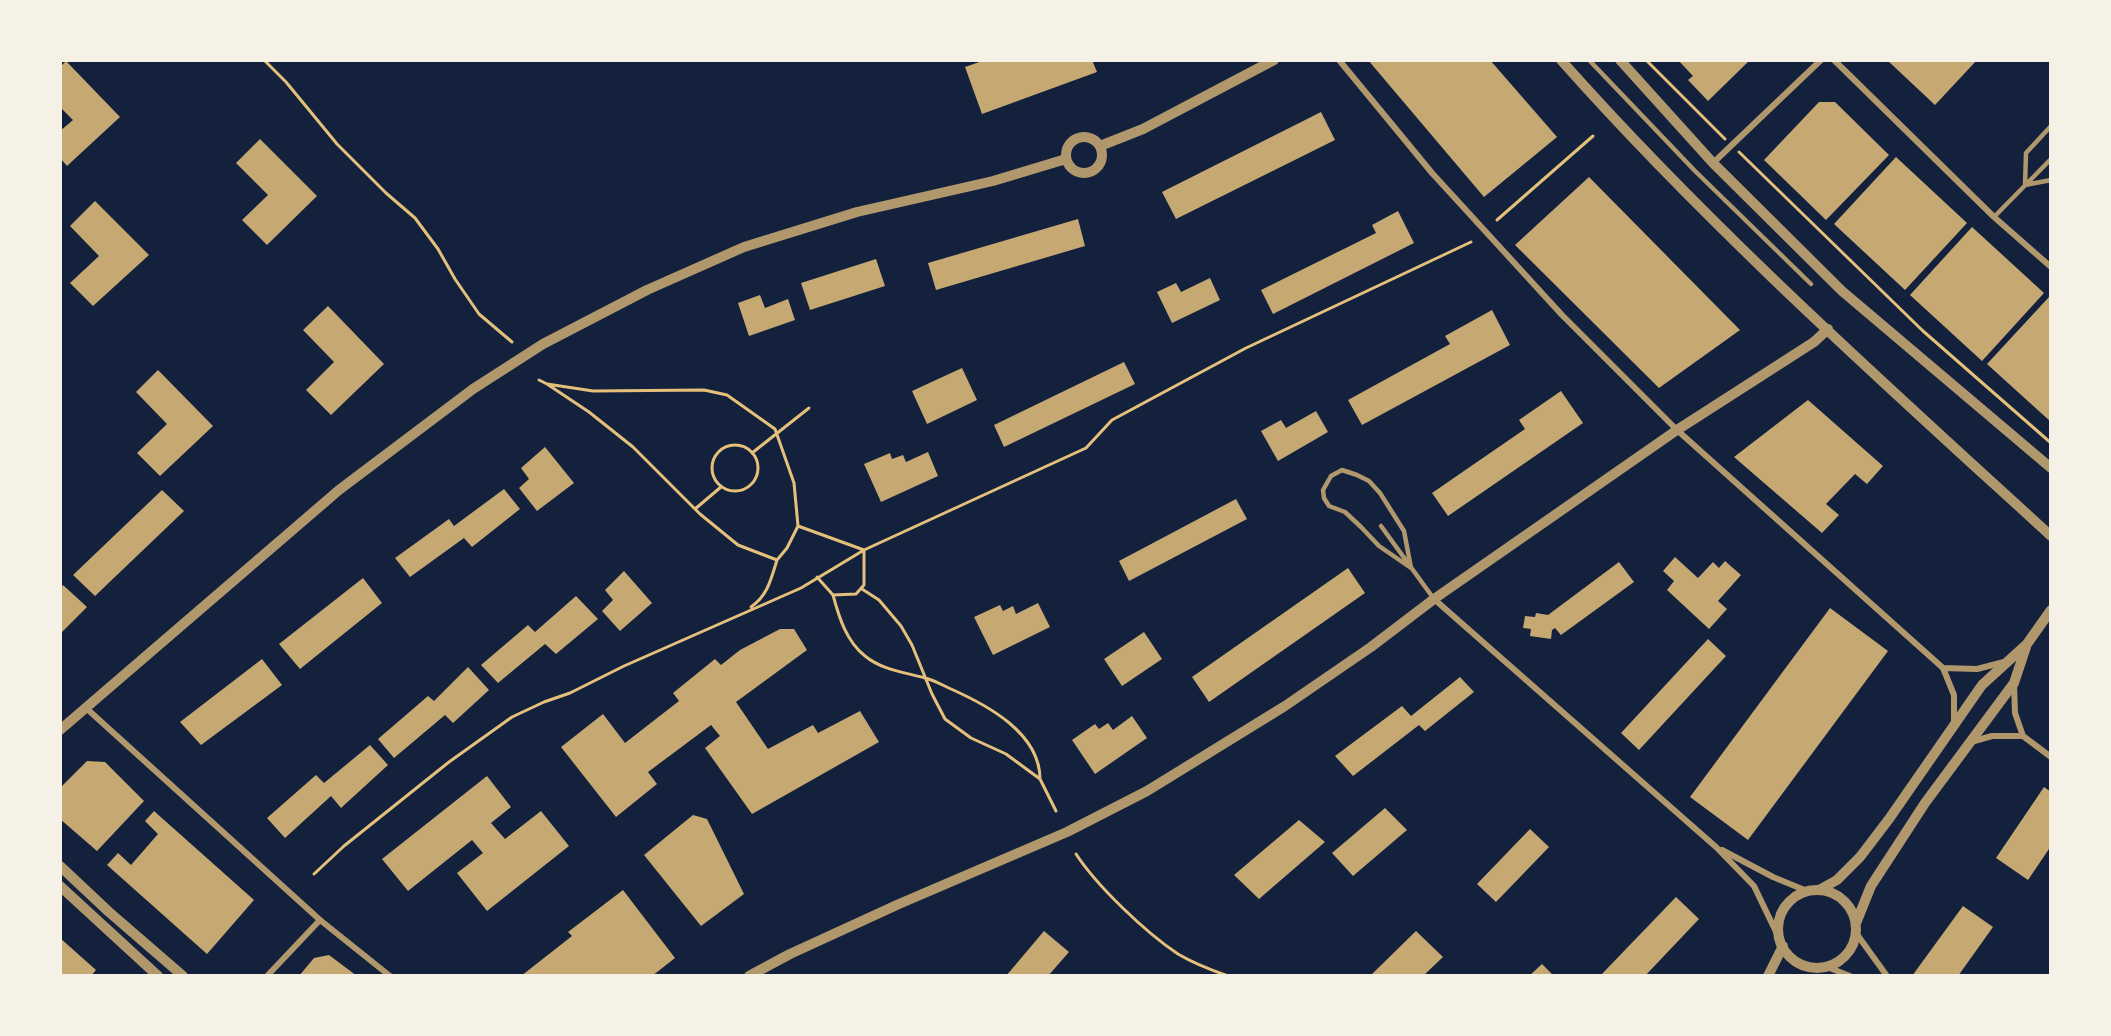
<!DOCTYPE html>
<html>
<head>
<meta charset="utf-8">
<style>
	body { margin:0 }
	#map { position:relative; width:2111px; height:1036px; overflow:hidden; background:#14213d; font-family:Inter,sans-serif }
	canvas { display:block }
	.frame { position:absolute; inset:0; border:62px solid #f6f1e7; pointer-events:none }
</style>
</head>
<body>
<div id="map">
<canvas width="2111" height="1036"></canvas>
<div class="frame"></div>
</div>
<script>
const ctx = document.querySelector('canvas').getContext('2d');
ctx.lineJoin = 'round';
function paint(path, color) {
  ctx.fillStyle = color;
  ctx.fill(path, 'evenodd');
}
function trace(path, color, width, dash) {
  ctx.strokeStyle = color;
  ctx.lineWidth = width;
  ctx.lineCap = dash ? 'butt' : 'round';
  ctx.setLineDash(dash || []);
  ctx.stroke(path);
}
paint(new Path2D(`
	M985,60H1092L1097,72L982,114L965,67Z
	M1368,60H1490L1557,137L1484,197Z
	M1678,60H1750L1708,101L1688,80L1693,76Z
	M1887,60H1977L1935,105Z
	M66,61L120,117L67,166L60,158V131L73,120L60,107V67Z
	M1819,102H1835L1889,155L1826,220L1764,160Z
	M1321,112L1335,140L1176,219L1162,192Z
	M260,139L317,196L267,245L242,220L268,195L236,163Z
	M1896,157L1967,223L1905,290L1834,224Z
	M1589,177L1740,330L1659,388L1515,245Z
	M95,201L149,255L93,306L70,283L99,256L70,226Z
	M1398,211L1414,243L1273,314L1261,290L1376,233L1372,225Z
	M1078,219L1085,246L936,290L928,263Z
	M1972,227L2044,293L1982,361L1910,295Z
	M876,259L885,286L810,310L801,283Z
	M1210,278L1220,300L1172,323L1157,292L1176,283L1181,292Z
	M760,295L765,308L788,299L795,320L749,336L738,303Z
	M2049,297L2051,299V422L1987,364Z
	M328,306L384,364L331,415L306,390L334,362L303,330Z
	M1492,310L1510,345L1362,425L1348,400L1450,344L1445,336Z
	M1124,362L1135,384L1004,447L994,425Z
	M962,368L977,400L927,424L912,391Z
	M158,370L213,426L160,476L137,453L167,424L136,392Z
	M1561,391L1583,423L1448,516L1432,493L1525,429L1519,420Z
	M1808,400L1883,466L1867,484L1855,474L1826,504L1839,515L1822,533L1734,457Z
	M1316,411L1328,432L1278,461L1261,431L1281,420L1286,428Z
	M545,447L574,483L537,511L519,488L529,479L521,468Z
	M928,452L938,476L881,502L864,464L890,453L892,459L903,455L906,462Z
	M504,489L520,509L472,547L464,538L410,577L395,558L449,519L454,526Z
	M162,490L184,511L95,596L73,575Z
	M1236,499L1247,519L1129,581L1119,561Z
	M1675,557L1698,578L1713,562L1719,568L1725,561L1741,575L1718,601L1727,609L1709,629L1667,590L1674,581L1663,571Z
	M1619,562L1634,582L1561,635L1555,628L1552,630L1551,639L1530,636L1531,629L1523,628L1525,616L1535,617L1536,613L1548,615Z
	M1348,568L1365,593L1209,702L1192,677Z
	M624,571L652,603L620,631L602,611L613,600L605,590Z
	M363,578L382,603L300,669L279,644Z
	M63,585L87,607L60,634V589Z
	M576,596L598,619L556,654L545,644L498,683L481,665L528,625L535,632Z
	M1038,603L1050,627L993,655L974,617L1000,605L1003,611L1013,606L1016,614Z
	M1830,608L1888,651L1748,840L1690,797Z
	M780,629H794L807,650L736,702L768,749L813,725L818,733L860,711L879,742L752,814L705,748L720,736L711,725L648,772L657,784L616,817L561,747L603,714L625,743L679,701L673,693L715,659L721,665L740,650Z
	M1144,632L1162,659L1122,686L1104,659Z
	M1708,639L1726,656L1639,750L1621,733Z
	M262,659L282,685L201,745L180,722Z
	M468,667L489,690L453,723L445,715L394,758L378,739L428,696L434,701Z
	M1460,677L1474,692L1425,731L1419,725L1353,776L1335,756L1402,706L1411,716Z
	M1132,716L1147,738L1095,774L1072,740L1095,724L1099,729L1108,723L1113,730Z
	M370,745L388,765L341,808L331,796L285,838L267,818L316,775L324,783Z
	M87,761L105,762L144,801L97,851L60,819V788Z
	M487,776L511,807L491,823L505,839L541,811L569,846L487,911L457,873L483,853L472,840L408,891L382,859Z
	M2044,787L2051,792V846L2028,880L1996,858Z
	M1385,808L1407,830L1353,876L1332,853Z
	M154,811L254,900L207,954L107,865L118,853L131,865L158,834L145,821Z
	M693,815L707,819L744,894L701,926L644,855Z
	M1299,820L1325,842L1259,899L1234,875Z
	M1530,829L1549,847L1496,902L1477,884Z
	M623,890L675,958L652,976H521L572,936L568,932Z
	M1676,897L1699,919L1645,976H1600Z
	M1963,906L1993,927L1958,976H1912Z
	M1044,931L1069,952L1048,976H1006Z
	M1416,931L1443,957L1423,976H1370Z
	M60,938L96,970L91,976H60Z
	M329,955L357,976H299L314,958Z
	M1542,964L1554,976H1529Z`), '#c6a872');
trace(new Path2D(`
	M264,60L286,82L337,144L386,193L415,218L438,249L455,279L479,314L512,342
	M1646,60L1725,139
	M1739,152L1923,331L2051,443
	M1497,220L1593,136
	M539,380L547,384L593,391L704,390L727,395L775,429L794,483L798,526L787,548L777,560L738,545L700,514L633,447L589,412L547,384
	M712 468a23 23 0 1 1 46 0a23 23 0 1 1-46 0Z
	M752,453L809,408
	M695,509L721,487
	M798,526L864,550V585L856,594L833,595L817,577
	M862,589L879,600L901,626L912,645L932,694L945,719L971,738L1006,754L1040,779L1056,811
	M833,595C839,617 846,641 865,656C882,670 904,672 925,678C934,680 942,685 951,689C987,705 1040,733 1040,779
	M751,607C768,595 771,579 777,560
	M1076,854C1097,886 1145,932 1178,954C1193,963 1211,970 1228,976
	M314,874L344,846L449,762L512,717L544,702L570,693L624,666L801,588L864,550L1086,448L1112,420L1246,348L1471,242`), '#e5c07b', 3);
trace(new Path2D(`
	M1589,60L1695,171L1811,284
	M2051,126L2026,153L2025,185L2051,180
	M1994,217L2050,160
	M1342,470L1357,475L1369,481L1380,493L1404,531L1411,568L1379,546L1361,527L1345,512L1329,506L1324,498L1323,490L1331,476Z
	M1381,526L1434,599`), '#b1986c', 4.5);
trace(new Path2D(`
	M1339,60L1432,173L1562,315L1677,430L1943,668L1954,695V722
	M1834,60L1994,217L2051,267
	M1713,163L1821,60
	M1434,599L1716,847L1754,886L1779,938
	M1943,668L1977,669L2004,662
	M2014,684L2015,713L2023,736
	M86,708L320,920L390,976
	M2023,736L2051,757
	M1971,742L1992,736H2023
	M1722,850L1773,877L1807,891
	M1856,933L1887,976
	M1827,967L1850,976
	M267,976L320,920`), '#b1986c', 6);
trace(new Path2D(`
	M1561,60C1711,229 1884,383 2051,536
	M1620,60L1713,163L1842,291L2051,468
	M1066 155a18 18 0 1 1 36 0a18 18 0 1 1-36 0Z
	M1100,146L1143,129L1274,60
	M60,730L339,490L473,389L543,344L647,290L744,247L857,212L993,181L1066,159
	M60,866L109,912L183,976
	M60,886L158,976
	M1819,890L1837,880L1860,857L1889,819L1982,685L2027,644L2051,610
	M1778 929a39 39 0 1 1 78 0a39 39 0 1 1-78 0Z
	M1856,923L1871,886L1925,803L2014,683L2026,647
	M749,976L790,954L899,904L1067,832L1147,791L1285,706L1371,647L1434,599L1677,430L1814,342L1828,329
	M1768,976L1783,946`), '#b1986c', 10);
</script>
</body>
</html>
